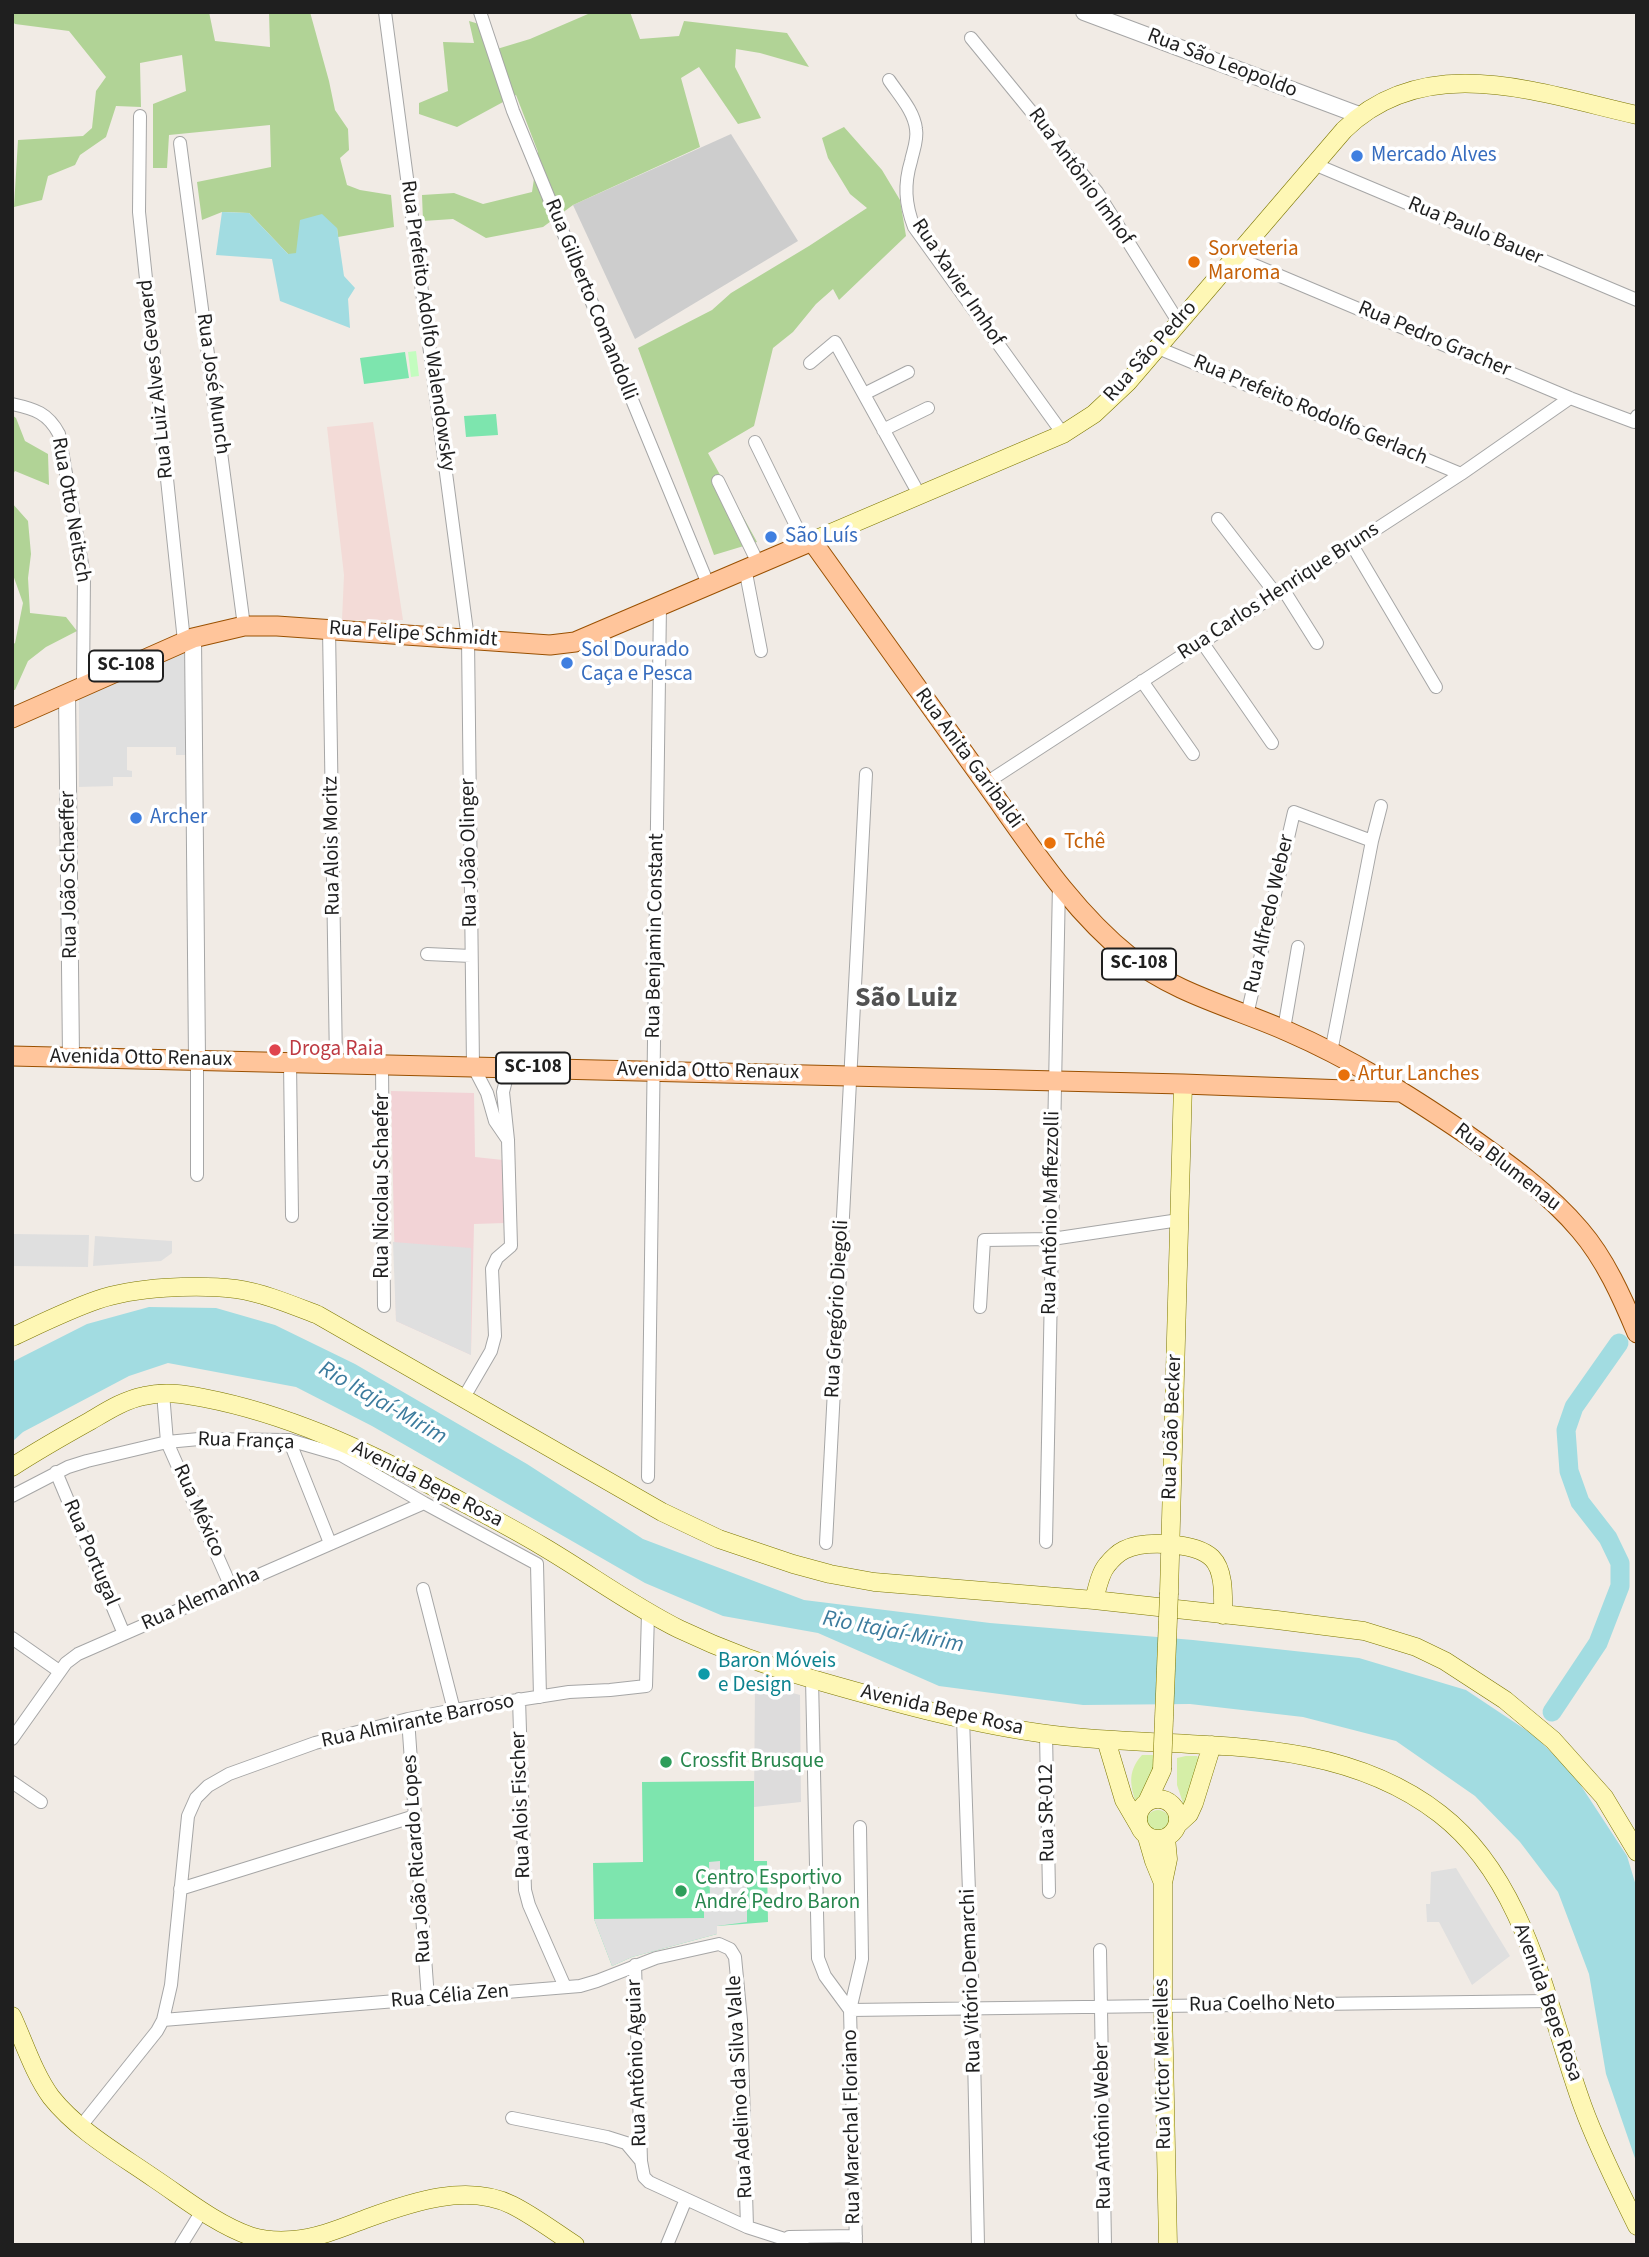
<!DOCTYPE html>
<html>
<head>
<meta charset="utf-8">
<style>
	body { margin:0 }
	#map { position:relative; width:1649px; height:2257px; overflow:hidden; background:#f1ebe5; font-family:"Source Sans 3",sans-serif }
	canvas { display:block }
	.frame { position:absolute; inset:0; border:14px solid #1f1f1f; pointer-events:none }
</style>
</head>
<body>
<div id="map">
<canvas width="1649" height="2257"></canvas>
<div class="frame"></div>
</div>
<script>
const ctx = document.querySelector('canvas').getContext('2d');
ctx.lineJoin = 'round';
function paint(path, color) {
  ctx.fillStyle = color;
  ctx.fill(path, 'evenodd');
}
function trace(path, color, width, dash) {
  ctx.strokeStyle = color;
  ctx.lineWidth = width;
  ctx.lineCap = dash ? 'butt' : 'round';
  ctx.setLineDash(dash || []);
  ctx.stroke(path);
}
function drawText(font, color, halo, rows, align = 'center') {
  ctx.font = font + ' "Source Sans 3",sans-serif';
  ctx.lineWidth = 7;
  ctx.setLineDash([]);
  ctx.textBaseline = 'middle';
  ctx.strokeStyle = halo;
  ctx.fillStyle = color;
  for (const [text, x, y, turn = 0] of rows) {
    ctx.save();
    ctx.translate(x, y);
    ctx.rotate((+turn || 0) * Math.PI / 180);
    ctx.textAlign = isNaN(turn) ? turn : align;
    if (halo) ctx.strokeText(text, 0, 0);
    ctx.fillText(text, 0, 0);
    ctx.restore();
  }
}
paint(new Path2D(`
	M755,1683L800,1695L801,1802L754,1807Z`), '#dddcdc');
paint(new Path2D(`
	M391,1091L474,1093L475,1157L503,1160L505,1223L474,1224L471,1355L396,1321Z`), '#f2d3d6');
paint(new Path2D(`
	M731,134L798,241L635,339L573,205Z`), '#cdcdcd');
paint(new Path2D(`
	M373,422L403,620H342L344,575L327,427Z`), '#f3dbd7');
paint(new Path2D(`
	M1142,1755H1153V1773L1137,1806C1131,1787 1126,1773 1142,1755Z
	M1186,1756H1197L1201,1764L1186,1812L1177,1785V1758Z
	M1146 1822a12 12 0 1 1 24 0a12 12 0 1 1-24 0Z`), '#d5eea7');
paint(new Path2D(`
	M12,12H209L215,41L270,47L269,12H310L329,81L335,110L348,129L349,150L340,158L347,185L360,190L391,195L394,227L338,237L337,228L296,254H288L249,213L222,212L202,220L197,182L271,167L270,125L169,135L167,168H153V104L186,91L182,55L140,63L141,107L116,106L106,137L80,155L75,165L48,176L42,200L14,207L18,140L83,136L92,128L96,91L106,77L69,31L15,24L12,21Z
	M630,12L640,39L679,36L684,21L787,33L809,67L760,53L736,49L735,67L761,118L738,124L699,67L681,78L700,147L573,205L543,227L486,238L453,219L423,221L422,195L454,193L483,204L532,192L538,152L516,95L457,127L419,114V103L448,91L443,42L474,43L469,21L479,24L487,52L530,39L588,14Z
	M844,127L882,170L900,200L906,236L839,300L833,289L816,304L793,332L773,348L754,426L708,453L757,542L714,555L638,348L712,310L731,293L809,246L867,208L850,194L828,158L822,138Z
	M12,415L16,418L25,441L48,454L49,485L15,471L12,476Z
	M12,503L28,521L31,554L28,578L30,613L66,617L77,631L46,647L28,661L15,690H12V645L15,643L23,603L12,572Z`), '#b1d396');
paint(new Path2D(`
	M416,351L419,376L411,377L408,352Z`), '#c3fdbf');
paint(new Path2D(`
	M405,352L409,378L364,384L360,358Z
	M496,414L498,435L466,437L464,416Z
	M754,1781V1861H767L768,1922L717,1926V1934L632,1957L612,1966L594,1919L593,1863L643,1862L642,1782Z`), '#7de5ae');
paint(new Path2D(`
	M186,651L187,755H176V747H127V770L132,771V777H113V786L79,787V698Z
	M14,1234L89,1235L88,1267L12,1266Z
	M95,1236L172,1241V1253L161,1261L93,1266Z
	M393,1242L471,1248V1355L396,1321Z
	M720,1861V1874L747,1873V1922L717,1926V1934L632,1957L612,1966L594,1919L704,1918V1898L710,1897L709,1862Z
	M1456,1868L1510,1956L1472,1985L1439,1922H1427L1426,1904H1430L1431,1872Z`), '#dfdfdf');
paint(new Path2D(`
	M222,212L249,213L288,254L296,253L300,220L322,214L337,228L344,276L355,288L348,299L350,328L280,301L272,259L216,255Z
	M149,1307L216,1308L275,1325L355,1364L527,1464L643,1539L804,1600L990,1623L1193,1640L1359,1658L1466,1690L1535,1736L1574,1775L1627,1856L1637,1889V2164L1606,2074L1589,1974L1558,1892L1520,1842L1475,1796L1396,1741L1303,1717L1190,1704L1083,1705L939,1686L818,1633L723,1616L645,1583L372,1426L296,1387L168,1363L129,1376L23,1432L12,1442V1362L87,1324Z`), '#a2dce1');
trace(new Path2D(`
	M1552,1712L1598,1643L1620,1586V1563L1608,1538L1580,1502L1569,1471L1566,1430L1574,1407L1619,1343`), '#a2dce1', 19);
const minor = new Path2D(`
	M385,12L468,639L473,1066L487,1093L495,1121L508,1140
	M480,12L513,111L708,584
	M971,38L1097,192L1179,323
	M889,80C899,95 914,111 916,129C918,140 913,151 911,161C904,184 905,204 914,227L1063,434
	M140,116L139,212L184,641
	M180,143L244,626
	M1314,164L1637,300
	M1235,257L1570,398L1634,422L1637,416
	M1158,348L1461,474
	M810,363L835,342L920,496
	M864,394L908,372
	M12,404C35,409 48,413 59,434L84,575L83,685
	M883,430L928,408
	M755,442L805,544
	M718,481L758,563
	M1218,519L1276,594
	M1352,545L1436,687
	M745,568L761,651
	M1283,589L1317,643
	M329,629L336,1063
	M1202,642L1272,743
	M1142,681L1193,754
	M986,783L1461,474L1570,398
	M427,954L471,956
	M1247,1015L1294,812L1372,841
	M1284,1029L1298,947
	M1331,1052L1372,841L1381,806
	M197,1060V1175
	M290,1062L292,1216
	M382,1065L384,1306
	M980,1307L984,1240L1052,1239L1179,1220
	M163,1393L167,1442L231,1587
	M463,1399L491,1351L495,1336L492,1269L497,1258L511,1246L508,1140L503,1092L509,1068
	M289,1440L330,1543
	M56,1472L124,1634
	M648,1477L660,605
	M12,1496L68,1467L87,1461L167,1442L199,1439L289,1440L341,1455L424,1503L537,1564L540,1697
	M1046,1542L1059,884
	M826,1543L866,774
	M423,1589L454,1710
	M12,1638L59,1671
	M812,1679L818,1958L825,1976L850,2010
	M519,1699L525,1890L529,1905L565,1987
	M963,1718L973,2008L978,2245
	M408,1719L428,1999
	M1046,1734L1049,1892
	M12,1739L66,1663L78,1654L424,1503
	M12,1782L41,1802
	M180,1889L415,1816
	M1100,1950L1105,2245
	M635,1965L641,2161
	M850,2010L1549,2001
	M163,2020L580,1986L597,1981L656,1958L719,1944L730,1949L735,1957L741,2020L747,2227
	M512,2118L607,2137L626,2143L641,2161L644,2177L649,2182L686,2199
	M81,2126L157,2031L163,2020L171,1985L188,1816L196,1798L208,1786L229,1774L315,1743L408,1719L454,1710L569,1692L610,1690L646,1686L648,1613
	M789,2237L856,2236
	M181,2245L202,2211
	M667,2245L686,2199L747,2227L803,2245
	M856,2245L850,2010L862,1959L860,1827`);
const tertiary = new Path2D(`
	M1084,12L1359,115
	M193,638L197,1060
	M67,693L71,1057`);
const secondary = new Path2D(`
	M812,541L1063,434L1094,414L1128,382L1344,130C1426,50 1539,93 1637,115
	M12,1337C40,1324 68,1310 97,1300C134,1287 197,1284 236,1289C264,1293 292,1305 318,1315L662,1512L719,1539L793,1564L830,1574L874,1582L1094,1600L1277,1620L1364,1631L1416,1647L1445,1661L1505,1700L1553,1740L1604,1797L1637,1852
	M12,1467C37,1451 63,1436 90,1421C107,1411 124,1400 144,1396C164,1391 184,1394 204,1398C287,1414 362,1449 436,1488C471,1507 507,1525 542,1546C588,1573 631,1605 679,1629C723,1650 772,1668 819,1681C896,1703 974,1725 1054,1735C1182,1751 1331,1729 1440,1814C1528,1882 1547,2009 1583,2107C1598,2148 1618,2187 1637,2226
	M1169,1593L1183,1084
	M1094,1600C1097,1589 1100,1573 1107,1565C1111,1560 1118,1553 1124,1550C1144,1540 1195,1542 1212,1558C1225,1571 1223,1598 1223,1615
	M1106,1740L1124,1800L1138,1824
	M1138 1819a20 20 0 1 1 40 0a20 20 0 1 1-40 0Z
	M1147,1802L1162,1770
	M1177,1825L1189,1814L1194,1803L1212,1745
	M1147,1837L1154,1861L1163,1883
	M1166,1838L1168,1859L1163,1883V2006L1168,2245
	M12,2016C24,2042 34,2074 51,2097C78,2131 119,2154 155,2179C185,2199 216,2224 250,2236C263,2240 279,2241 292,2240C319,2238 344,2227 368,2218C412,2202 467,2183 512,2205C534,2216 555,2232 575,2245`);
const primary = new Path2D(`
	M12,718L193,638L244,626H277L550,645L575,642L812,541C869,621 927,701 984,781C1028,842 1070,909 1130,957C1173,993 1238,1009 1289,1032C1351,1059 1407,1094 1463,1132C1504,1161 1547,1191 1580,1230C1605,1259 1622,1297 1637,1333
	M12,1056L1183,1084L1400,1092`);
trace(minor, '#a6a6a6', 14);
trace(tertiary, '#a6a6a6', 18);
trace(secondary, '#7c7700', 19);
trace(primary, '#9a5000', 21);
trace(minor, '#fff', 12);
trace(tertiary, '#fff', 16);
trace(secondary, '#fef7b5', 18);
trace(primary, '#ffc59b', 19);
const secondaryBridge = new Path2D(`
	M1162,1769L1169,1593`);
trace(secondaryBridge, '#7c7700', 19, []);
trace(secondaryBridge, '#fef7b5', 18);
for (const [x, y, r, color] of [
	[1357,156,7,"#3f7fe0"],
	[1194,262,7,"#e8710a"],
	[771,537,7,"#3f7fe0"],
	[567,663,7,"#3f7fe0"],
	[136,818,7,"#3f7fe0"],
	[1050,843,7,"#e8710a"],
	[275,1050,7,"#e0444e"],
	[1344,1075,7,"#e8710a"],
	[704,1674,7,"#0f9aa8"],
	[666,1762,7,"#2e9e5b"],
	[681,1891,7,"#2e9e5b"]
]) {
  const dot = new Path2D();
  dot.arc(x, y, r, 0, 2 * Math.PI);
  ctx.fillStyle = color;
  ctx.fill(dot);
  trace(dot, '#fff', 2.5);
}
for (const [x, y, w] of [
	[126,666,74],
	[1139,964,74],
	[533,1068,74]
]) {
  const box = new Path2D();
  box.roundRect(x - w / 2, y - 15.5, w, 31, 5);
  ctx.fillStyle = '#fff';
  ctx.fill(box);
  trace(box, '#1f1f1f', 2);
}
drawText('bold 19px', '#1f1f1f', null, [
	["SC-108",126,666],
	["SC-108",1139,964],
	["SC-108",533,1068]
]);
drawText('21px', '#1f1f1f', '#fff', [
	["Rua São Leopoldo",1222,64,21],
	["Rua Antônio Imhof",1080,177,54],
	["Rua Paulo Bauer",1475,232,23],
	["Rua Xavier Imhof",957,283,56],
	["Rua Gilberto Comandolli",590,300,68],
	["Rua Prefeito Adolfo Walendowsky",427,326,82],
	["Rua Pedro Gracher",1434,340,23],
	["Rua São Pedro",1151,352,-48],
	["Rua Luiz Alves Gevaerd",157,379,-96],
	["Rua José Munch",212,384,82],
	["Rua Prefeito Rodolfo Gerlach",1310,411,23],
	["Rua Otto Neitsch",70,510,80],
	["Rua Carlos Henrique Bruns",1279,592,-33],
	["Rua Felipe Schmidt",413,635,4],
	["Rua Anita Garibaldi",968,759,54],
	["Rua Alois Moritz",333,846,-91],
	["Rua João Olinger",470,853,-91],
	["Rua João Schaeffer",70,875,-91],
	["Rua Alfredo Weber",1270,914,-77],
	["Rua Benjamin Constant",656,936,-89],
	["Avenida Otto Renaux",141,1059,1],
	["Avenida Otto Renaux",708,1072,1],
	["Rua Blumenau",1507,1168,38],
	["Rua Nicolau Schaefer",383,1186,-90],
	["Rua Antônio Maffezzolli",1052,1213,-89],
	["Rua Gregório Diegoli",838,1309,-87],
	["Rua João Becker",1173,1427,-88],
	["Rua França",246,1442,2],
	["Avenida Bepe Rosa",427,1485,27],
	["Rua México",198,1511,66],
	["Rua Portugal",90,1553,67],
	["Rua Alemanha",201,1600,-24],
	["Avenida Bepe Rosa",942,1711,13],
	["Rua Almirante Barroso",418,1722,-12],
	["Rua Alois Fischer",522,1805,-92],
	["Rua SR-012",1048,1813,-91],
	["Rua João Ricardo Lopes",418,1859,-94],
	["Rua Vitório Demarchi",972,1981,-92],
	["Rua Célia Zen",450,1997,-5],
	["Avenida Bepe Rosa",1547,2003,70],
	["Rua Coelho Neto",1262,2005,-1],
	["Rua Antônio Aguiar",638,2063,-92],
	["Rua Victor Meirelles",1164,2064,-91],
	["Rua Adelino da Silva Valle",741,2087,-93],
	["Rua Antônio Weber",1104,2126,-91],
	["Rua Marechal Floriano",853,2127,-91]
]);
drawText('21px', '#366cbe', '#fff', [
	["Mercado Alves",1371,156],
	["São Luís",785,537],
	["Sol Dourado",581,651],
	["Caça e Pesca",581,675],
	["Archer",150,818]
], 'left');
drawText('21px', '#c56008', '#fff', [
	["Sorveteria",1208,250],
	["Maroma",1208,274],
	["Tchê",1064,843],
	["Artur Lanches",1358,1075]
], 'left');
drawText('21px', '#be3a42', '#fff', [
	["Droga Raia",289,1050]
], 'left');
drawText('21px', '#0d838f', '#fff', [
	["Baron Móveis",718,1662],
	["e Design",718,1686]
], 'left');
drawText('21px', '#27864d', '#fff', [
	["Crossfit Brusque",680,1762],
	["Centro Esportivo",695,1879],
	["André Pedro Baron",695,1903]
], 'left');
drawText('italic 23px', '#3c7b9d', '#fff', [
	["Rio Itajaí-Mirim",382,1404,30],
	["Rio Itajaí-Mirim",893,1633,11]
]);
drawText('bold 28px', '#525252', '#fff', [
	["São Luiz",906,1000]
]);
</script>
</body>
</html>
